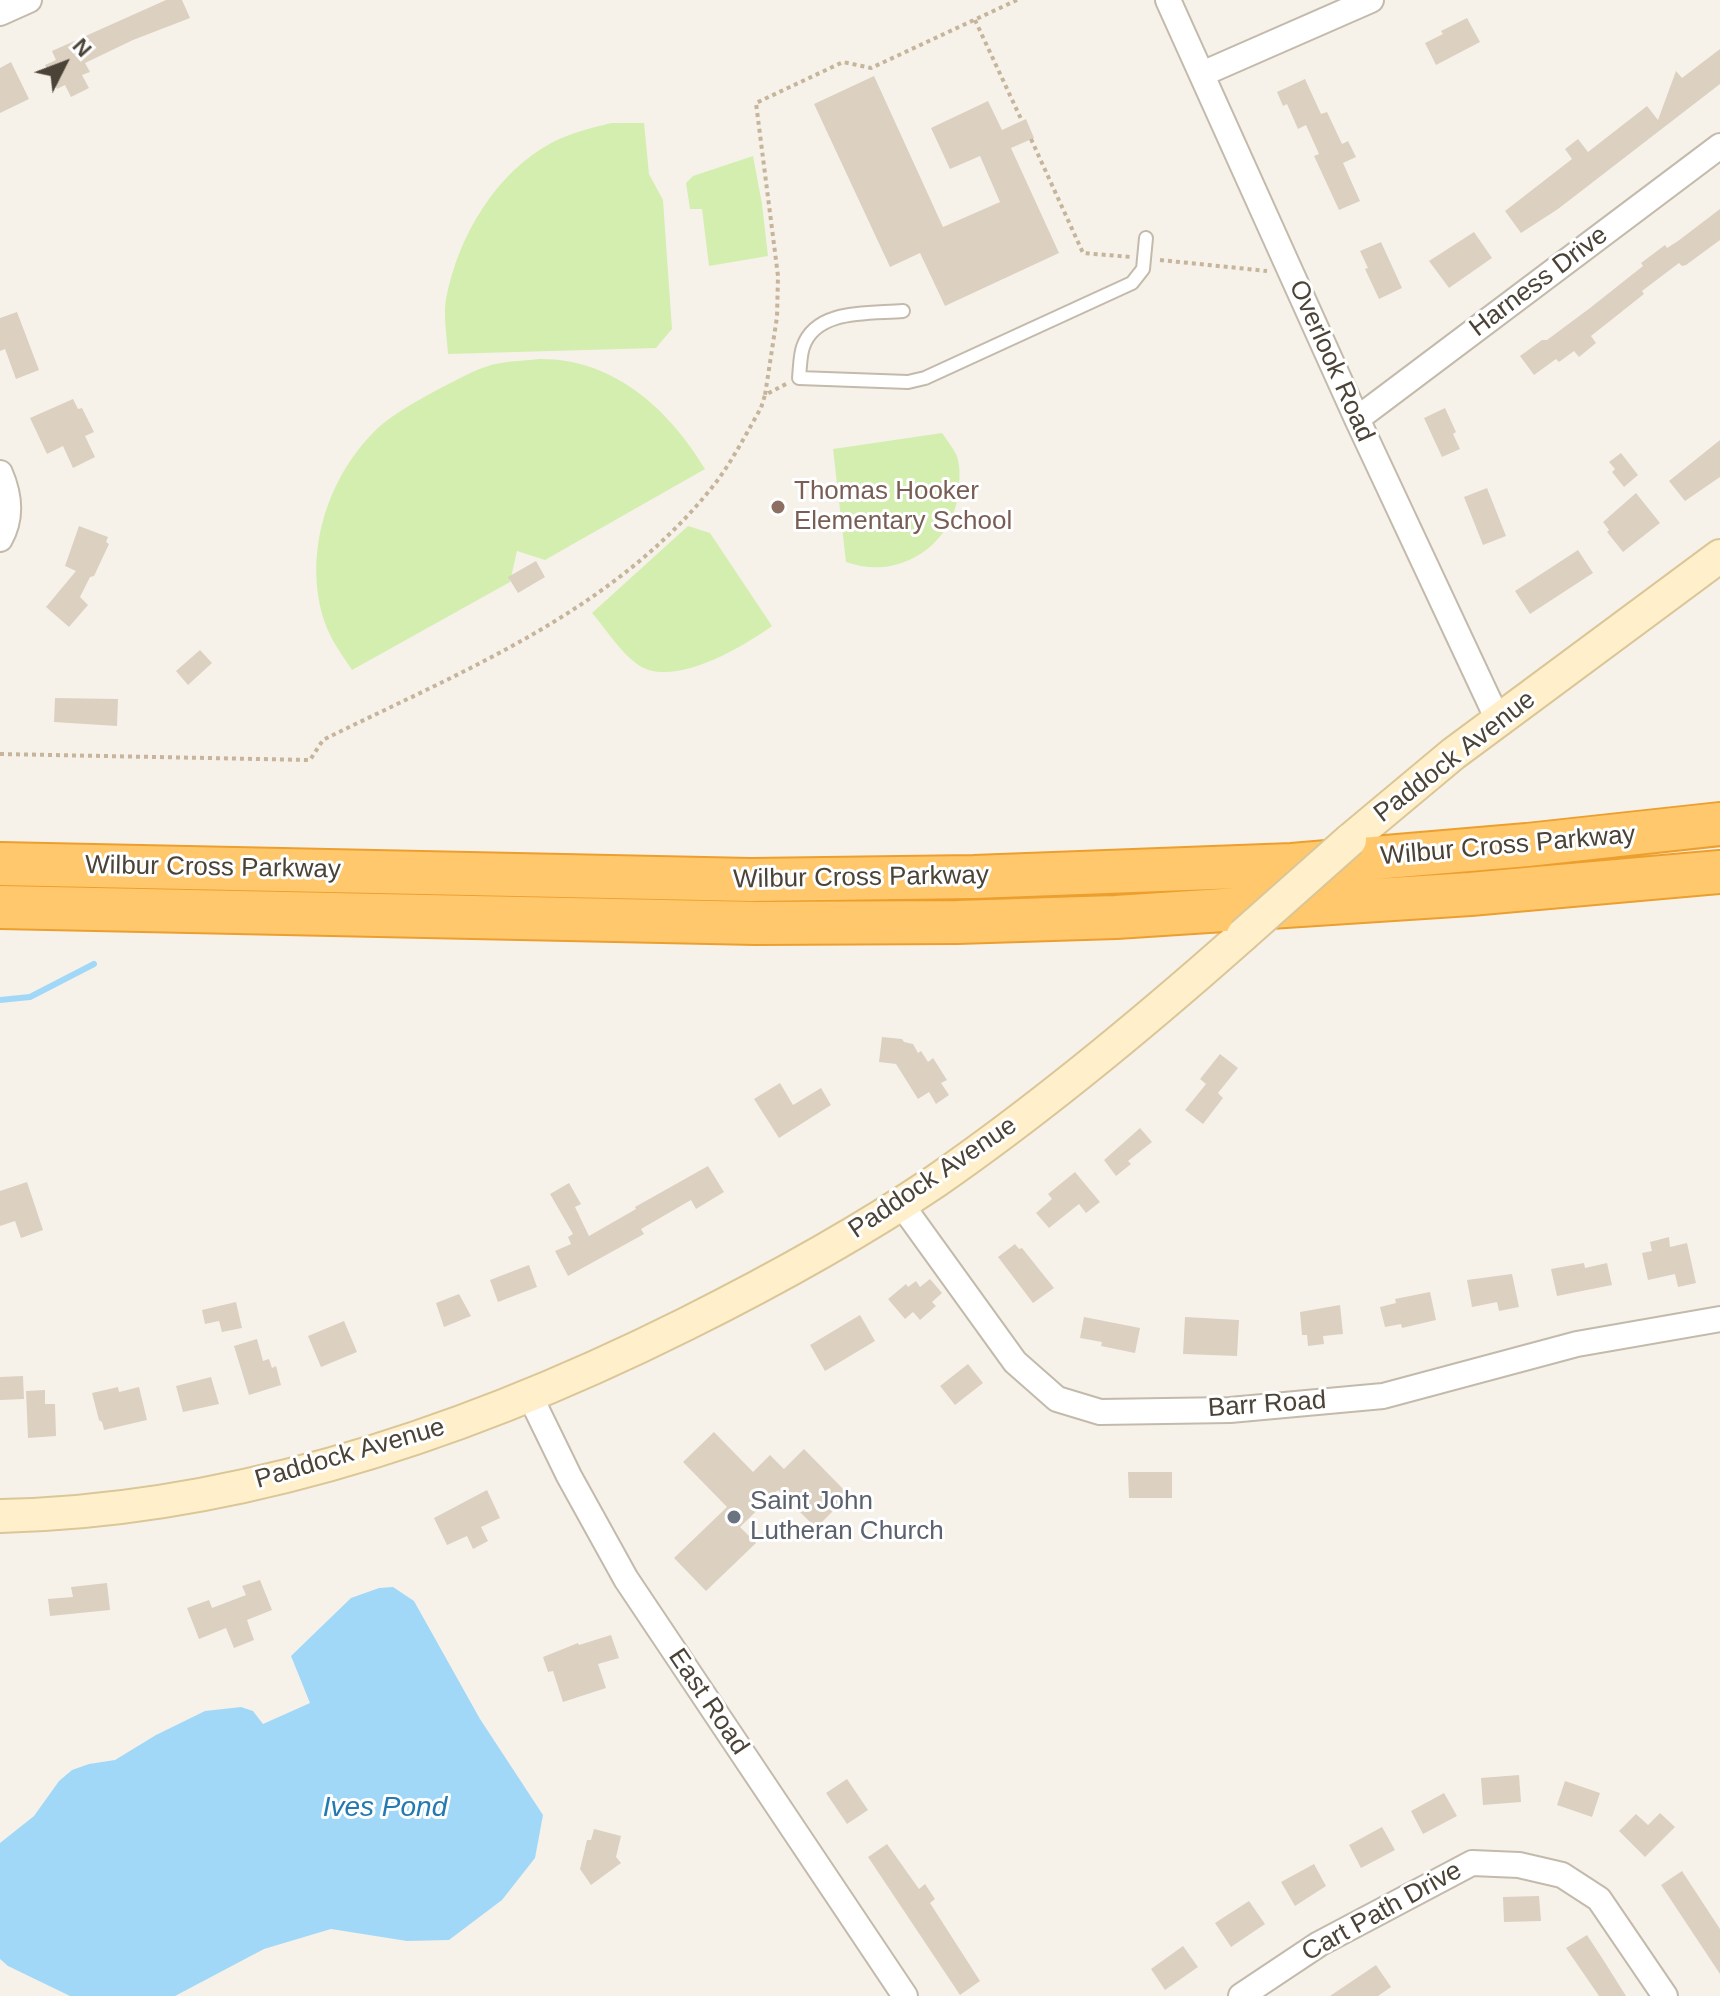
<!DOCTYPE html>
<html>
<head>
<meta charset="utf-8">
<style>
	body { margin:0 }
	#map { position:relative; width:1720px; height:1996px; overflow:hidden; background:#f6f2ea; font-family:Helvetica,sans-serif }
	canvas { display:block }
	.north { position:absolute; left:24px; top:24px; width:80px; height:80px; -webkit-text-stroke:6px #fff; paint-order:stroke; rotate:48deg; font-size:22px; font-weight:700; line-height:32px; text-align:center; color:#4b4337 }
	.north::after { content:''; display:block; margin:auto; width:28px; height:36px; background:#4b4337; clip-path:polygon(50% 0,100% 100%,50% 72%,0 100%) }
</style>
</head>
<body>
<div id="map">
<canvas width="1720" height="1996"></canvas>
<div class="north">N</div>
</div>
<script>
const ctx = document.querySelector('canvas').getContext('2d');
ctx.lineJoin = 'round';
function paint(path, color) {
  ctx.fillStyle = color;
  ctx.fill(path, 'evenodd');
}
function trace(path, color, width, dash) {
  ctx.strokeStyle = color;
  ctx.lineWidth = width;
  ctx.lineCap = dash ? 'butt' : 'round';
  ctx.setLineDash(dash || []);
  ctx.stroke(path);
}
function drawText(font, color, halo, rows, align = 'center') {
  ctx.font = font + ' Helvetica,sans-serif';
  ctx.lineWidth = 6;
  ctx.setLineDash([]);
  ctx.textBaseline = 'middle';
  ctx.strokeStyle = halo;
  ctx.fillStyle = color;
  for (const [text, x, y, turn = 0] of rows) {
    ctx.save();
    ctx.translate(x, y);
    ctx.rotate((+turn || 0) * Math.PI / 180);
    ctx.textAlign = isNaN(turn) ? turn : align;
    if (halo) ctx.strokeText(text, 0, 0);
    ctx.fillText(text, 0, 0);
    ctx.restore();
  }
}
paint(new Path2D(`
	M611,123H644L649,174L663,200L672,329L656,348L448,354C447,336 443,316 446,299C458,236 496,172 553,142C571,133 591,128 611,123Z
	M753,156L762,204L768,256L709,266L702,209H690L686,183L693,176Z
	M539,359C613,358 669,409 705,469L545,560L517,551L510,582L352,670C342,655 331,640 325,623C303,558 325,484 370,436C388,416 412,404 435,391C453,382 471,371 491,365C506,361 523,361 539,359Z
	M942,433C947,440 952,447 956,454C960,463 960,475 959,485C957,543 901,582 846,562L833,449Z
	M688,526L710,533L772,626C743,647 671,690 637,664C620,652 606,629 592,613Z`), '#d4eeb0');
paint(new Path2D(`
	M393,1587L414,1601L480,1719L543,1815L535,1858L502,1900L449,1940L407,1941L331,1929L264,1949L175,1996H70L8,1966L0,1959V1843L34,1816L59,1781L72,1770L89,1764L115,1760L156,1735L205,1711L241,1707L253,1711L263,1724L310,1703L291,1656L351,1598L379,1588Z`), '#a2d8f7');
trace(new Path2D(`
	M0,1000L30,997L94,964`), '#a2d8f7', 6);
paint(new Path2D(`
	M166,0H182L190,18L133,40L85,63L90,72L82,75L89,88L71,97L65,85L57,89L45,65L56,60L52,51Z
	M1467,18L1480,42L1436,65L1425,43L1443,34L1441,31Z
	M1720,49V84L1558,209L1521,233L1505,211L1572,159L1565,149L1578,139L1588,152L1647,106L1658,120L1676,71L1682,78Z
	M11,62L29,99L0,113V68Z
	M874,76L943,227L1000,202L980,156L950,169L931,128L988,101L1002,130L1026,119L1034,138L1011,148L1059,253L945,306L920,253L890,267L814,104Z
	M1305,79L1321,114L1327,112L1342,144L1348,141L1356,157L1343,163L1360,201L1339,210L1314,156L1319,154L1306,125L1298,129L1287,104L1283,106L1277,92Z
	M1720,209V240L1686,265L1682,266L1679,263L1642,291L1644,294L1591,336L1596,343L1579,357L1574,351L1559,362L1556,359L1534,375L1520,356L1542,340H1547L1590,308L1643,266L1641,263L1665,245L1667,248L1678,241Z
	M1474,232L1492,258L1449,288L1429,261Z
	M1381,242L1402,288L1379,299L1365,269L1368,268L1360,251Z
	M17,312L39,370L16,379L5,349L0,351V318Z
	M73,399L78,409L82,408L94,432L85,436L95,457L73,468L63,446L47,454L30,418Z
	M1445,408L1456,432L1453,434L1460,449L1442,457L1424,418Z
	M1720,440V477L1685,501L1669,481Z
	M1621,453L1638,475L1624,487L1612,472L1615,469L1609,462Z
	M1487,488L1506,536L1483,545L1464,497Z
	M1636,493L1660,523L1623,552L1607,532L1609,530L1603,522Z
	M79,526L108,537L106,542L109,544L94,576L90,577L80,597L88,605L69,627L46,607L76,571L65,566Z
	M1578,550L1593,573L1530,614L1515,591Z
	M536,561L545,577L518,593L508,577Z
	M200,650L212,663L188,685L176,671Z
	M55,698L118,699L117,726L54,722Z
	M882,1037L902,1039L904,1042L913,1044L918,1053L921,1051L928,1062L933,1058L947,1080L941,1083L949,1095L936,1104L929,1092L918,1099L896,1064L879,1062Z
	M1220,1054L1238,1068L1218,1093L1223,1098L1203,1124L1185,1110L1206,1084L1200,1079Z
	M780,1083L793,1105L821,1088L831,1105L779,1138L754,1099Z
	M1140,1128L1152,1142L1128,1161L1131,1164L1116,1176L1104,1160Z
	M708,1166L724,1192L696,1209L691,1200L641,1229L644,1234L568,1276L555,1251L571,1244L568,1237L573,1234L550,1194L569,1183L581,1204L575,1207L589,1236L636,1209L635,1207Z
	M1075,1172L1100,1202L1086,1213L1079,1204L1049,1228L1036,1213L1052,1199L1048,1194Z
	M27,1182L43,1230L21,1238L15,1221L0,1226V1191Z
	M1669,1237L1670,1247L1687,1243L1696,1283L1678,1287L1675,1274L1648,1280L1642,1253L1652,1251L1650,1242Z
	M1015,1244L1019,1249L1022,1248L1054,1288L1033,1303L998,1257Z
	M1584,1263L1585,1268L1607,1263L1612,1285L1557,1296L1551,1269Z
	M529,1265L537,1287L498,1302L490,1280Z
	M1512,1274L1519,1307L1499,1311L1497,1302L1472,1307L1467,1280Z
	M930,1279L942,1293L932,1302L936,1306L920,1320L913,1312L905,1319L888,1299L906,1284L908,1287L916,1281L920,1287Z
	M1430,1292L1436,1320L1402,1328L1401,1324L1385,1327L1380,1307L1396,1303L1395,1299Z
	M459,1294L471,1316L444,1327L436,1303Z
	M236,1302L242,1328L222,1332L219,1321L205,1324L202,1310Z
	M1340,1305L1343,1334L1323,1336L1324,1344L1308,1346L1307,1335H1302L1300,1312Z
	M860,1315L875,1341L825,1371L810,1345Z
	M1084,1317L1140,1328L1135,1353L1101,1346L1102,1342L1080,1338Z
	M1185,1317L1239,1320L1237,1356L1183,1354Z
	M344,1321L357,1352L321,1367L308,1336Z
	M257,1339L263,1361L269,1359L272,1368L276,1366L281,1385L249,1395L234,1346Z
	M968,1364L983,1383L955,1405L940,1386Z
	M23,1376L24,1399L0,1400V1377Z
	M211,1377L219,1404L183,1412L176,1386Z
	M118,1387L119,1392L139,1387L147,1420L104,1430L102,1422L99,1420L92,1393Z
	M45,1390V1404H55L56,1436L28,1438L26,1391Z
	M714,1432L753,1472L770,1455L784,1469L804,1449L849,1495L816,1528L778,1490L740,1527L756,1543L706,1591L674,1558L727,1507L683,1462Z
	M1128,1472H1172V1498H1129Z
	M487,1490L500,1518L481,1527L488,1541L473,1549L467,1536L447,1545L434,1518Z
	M260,1580L272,1610L247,1620L254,1640L234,1648L226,1628L199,1639L187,1608L209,1600L212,1608L246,1595L242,1586Z
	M107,1583L110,1610L50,1616L48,1599L73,1597L71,1587Z
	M611,1635L619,1658L598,1664L606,1688L563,1702L553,1671L548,1672L543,1657L578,1643L579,1645Z
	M1519,1775L1521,1802L1483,1805L1481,1778Z
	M847,1779L868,1810L847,1824L826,1793Z
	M1565,1781L1600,1793L1592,1817L1557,1805Z
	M1444,1793L1457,1816L1423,1834L1411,1811Z
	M1660,1813L1675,1827L1645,1857L1619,1831L1636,1814L1648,1825Z
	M1382,1827L1395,1850L1361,1868L1349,1845Z
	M594,1829L621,1836L616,1857L621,1863L591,1885L580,1869L587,1840H591Z
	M887,1844L919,1889L925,1884L935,1899L930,1903L980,1981L960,1995L868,1857Z
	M1314,1864L1326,1886L1295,1906L1281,1882Z
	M1682,1871L1720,1929V1974L1661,1885Z
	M1539,1896L1541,1921L1504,1922L1503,1897Z
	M1249,1901L1265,1924L1231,1947L1215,1923Z
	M1587,1935L1604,1961L1626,1996H1599L1566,1948Z
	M1183,1946L1198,1967L1165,1990L1151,1969Z
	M1376,1965L1391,1987L1378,1996H1330Z`), '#dcd0c1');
const lane = new Path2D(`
	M903,311C871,314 816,308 803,347C800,356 800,368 799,378L908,382L925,378L1132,283L1143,269L1146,238`);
const street = new Path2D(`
	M1168,0L1357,419L1498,720
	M0,13L29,0
	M1202,74L1371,0
	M1357,419L1720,146
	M0,473C10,496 12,518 0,539
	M901,1204L1015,1362L1057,1399L1100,1412L1230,1410L1383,1396L1577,1344L1720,1319
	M530,1396L569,1476L626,1579L905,1996
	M1241,1996L1319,1944L1472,1863L1519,1865L1562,1875L1599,1899L1665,1996`);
const secondary = new Path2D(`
	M1350,840L1453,754L1720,556
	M0,1516C239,1511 474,1430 686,1324C772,1281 856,1235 936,1181C1044,1106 1145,1022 1243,935`);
const highway = new Path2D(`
	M0,864L751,880L974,877L1292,865L1527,845L1720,824
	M0,907L756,923L957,922L1116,917L1470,894L1720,872`);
trace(lane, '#c3baab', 16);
trace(street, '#c3baab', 28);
trace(secondary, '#dac696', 36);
trace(highway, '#ec9f2e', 46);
trace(new Path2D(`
	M975,20L1022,121
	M1031,139L1083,253L1131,257
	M1160,260L1267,271
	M786,384L765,395L777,317L778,276L756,103L843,62L871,68L1017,0
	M0,754L310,760L323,740L335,734C472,667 621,606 717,481C734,458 747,432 761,408L765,395`), '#c6b59b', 4, [4, 4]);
trace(lane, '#fff', 12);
trace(street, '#fff', 24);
trace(secondary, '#fff0cb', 32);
trace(highway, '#ffc86c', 42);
const secondaryBridge = new Path2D(`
	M1243,935L1350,840`);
trace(secondaryBridge, '#dac696', 36, []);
trace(secondaryBridge, '#fff0cb', 32);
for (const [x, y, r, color] of [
	[778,507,8,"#8d6e63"],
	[734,1517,8,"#6b7280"]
]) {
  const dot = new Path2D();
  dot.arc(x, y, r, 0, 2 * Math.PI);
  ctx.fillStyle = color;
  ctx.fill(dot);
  trace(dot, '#fff', 3);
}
drawText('26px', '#4b4337', '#fff', [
	["Harness Drive",1539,282,-37],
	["Overlook Road",1331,361,66],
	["Paddock Avenue",1455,757,-38],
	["Wilbur Cross Parkway",1508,846,-5],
	["Wilbur Cross Parkway",213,868,1],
	["Wilbur Cross Parkway",861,878,-1],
	["Paddock Avenue",933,1178,-34],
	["Barr Road",1267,1405,-4],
	["Paddock Avenue",350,1454,-16],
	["East Road",708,1702,56],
	["Cart Path Drive",1382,1912,-29]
]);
drawText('26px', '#785e54', '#fff', [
	["Thomas Hooker",794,492],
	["Elementary School",794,522]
], 'left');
drawText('26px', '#5b616d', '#fff', [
	["Saint John",750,1502],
	["Lutheran Church",750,1532]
], 'left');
drawText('italic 28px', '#237ab1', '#fff', [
	["Ives Pond",385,1808]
]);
</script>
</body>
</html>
